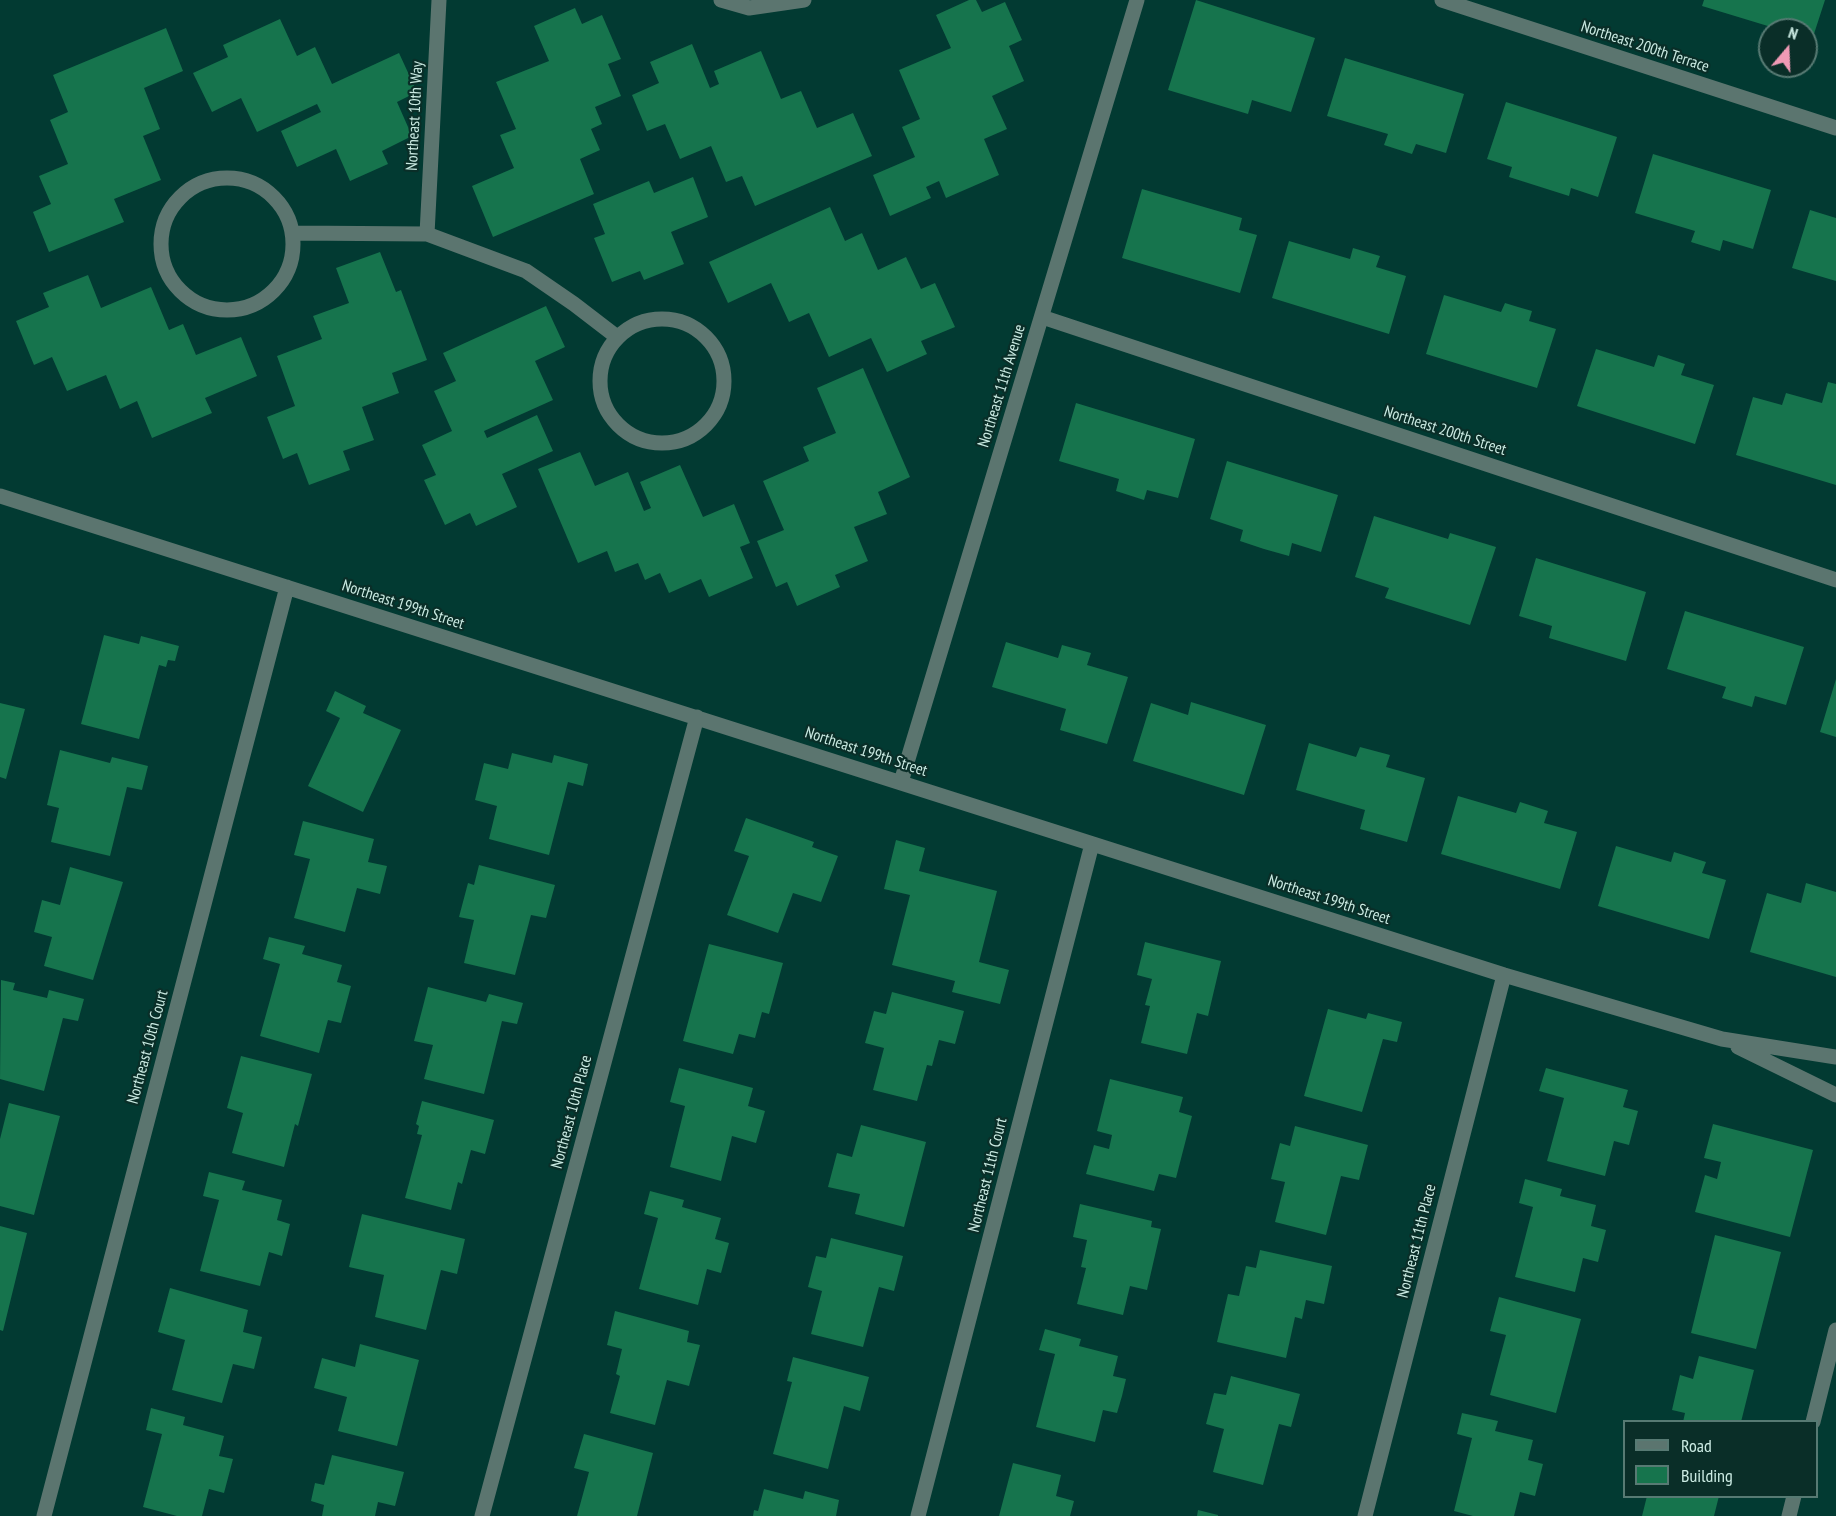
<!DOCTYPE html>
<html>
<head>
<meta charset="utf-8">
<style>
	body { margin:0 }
	#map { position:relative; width:1836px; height:1516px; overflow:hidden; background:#023a32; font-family:"PT Sans Narrow",sans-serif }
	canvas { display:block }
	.legend { position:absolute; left:1623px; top:1420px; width:195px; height:78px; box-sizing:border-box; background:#0a2e28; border:2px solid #577a73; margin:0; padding:8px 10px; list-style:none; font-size:18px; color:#cbebe3 }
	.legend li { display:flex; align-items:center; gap:12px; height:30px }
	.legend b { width:30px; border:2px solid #577a73 }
	.north { position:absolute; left:1758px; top:18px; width:60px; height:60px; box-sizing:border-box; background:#0a2e28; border:2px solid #577a73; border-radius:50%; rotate:19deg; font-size:16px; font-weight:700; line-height:24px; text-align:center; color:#cbebe3 }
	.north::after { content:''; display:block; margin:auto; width:21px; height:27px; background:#f09ab5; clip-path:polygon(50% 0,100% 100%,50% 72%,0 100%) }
</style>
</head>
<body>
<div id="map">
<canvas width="1836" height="1516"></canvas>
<ul class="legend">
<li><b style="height:8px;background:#5b756f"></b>Road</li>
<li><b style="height:16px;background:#16744d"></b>Building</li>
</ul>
<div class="north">N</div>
</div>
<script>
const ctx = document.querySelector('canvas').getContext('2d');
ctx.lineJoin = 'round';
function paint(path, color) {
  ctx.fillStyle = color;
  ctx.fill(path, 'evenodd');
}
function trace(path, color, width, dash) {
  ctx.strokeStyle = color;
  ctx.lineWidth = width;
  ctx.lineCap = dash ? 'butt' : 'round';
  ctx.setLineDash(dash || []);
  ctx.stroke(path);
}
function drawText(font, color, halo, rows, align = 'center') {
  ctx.font = font + ' "PT Sans Narrow",sans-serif';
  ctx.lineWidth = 4.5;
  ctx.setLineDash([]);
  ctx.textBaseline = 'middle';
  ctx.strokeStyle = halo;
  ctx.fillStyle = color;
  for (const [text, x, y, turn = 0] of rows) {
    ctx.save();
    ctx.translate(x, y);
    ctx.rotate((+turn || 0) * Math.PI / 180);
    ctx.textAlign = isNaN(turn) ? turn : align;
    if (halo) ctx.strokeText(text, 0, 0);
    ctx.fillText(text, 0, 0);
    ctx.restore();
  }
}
paint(new Path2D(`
	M969,0H976L982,12L1005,2L1022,40L1009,46L1024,81L992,96L1007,129L984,139L999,175L946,198L939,181L926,187L931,198L890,216L873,175L915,157L902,127L920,119L899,70L951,48L936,15Z
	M1196,0L1315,38L1291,112L1252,100L1248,114L1168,90Z
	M1704,0H1825L1812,40L1806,38V30H1781L1702,6Z
	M575,8L582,24L602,15L621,59L608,64L621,96L595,107L602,124L591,129L600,150L580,159L594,194L493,237L472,186L514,168L500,135L516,129L496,82L549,61L534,26Z
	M280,19L297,56L315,47L332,84L399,53L417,92L397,102L412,136L382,151L388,164L350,181L336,149L297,167L281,131L321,112L317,104L257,132L241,98L212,112L193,73L228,57L223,45Z
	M166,28L183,71L144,88L160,129L143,136L161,180L114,199L124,222L49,252L33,212L51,204L39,176L68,164L50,120L68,112L53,75Z
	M692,44L710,88L719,84L714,71L761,51L781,99L801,91L817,128L853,113L872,156L755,206L742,176L726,182L711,146L680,159L665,124L647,131L632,95L659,83L650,62Z
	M1345,58L1464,94L1446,153L1416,144L1412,154L1384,145L1388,134L1327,116Z
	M1506,102L1617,137L1598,197L1571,188L1569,196L1509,177L1512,167L1487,159Z
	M1653,154L1771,190L1753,249L1723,240L1720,251L1691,242L1695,231L1635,213Z
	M693,177L708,217L671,232L684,264L644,280L640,271L612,282L594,238L605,234L593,204L649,181L654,193Z
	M1142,189L1242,218L1239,230L1257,235L1240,293L1122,258Z
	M830,207L845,241L862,233L878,270L906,257L921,289L935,283L955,327L921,341L927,354L887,372L871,338L829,357L809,313L789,322L771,283L728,303L709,262Z
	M1810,210L1836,218V281L1792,268Z
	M1289,241L1350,259L1353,248L1380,256L1376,267L1406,276L1389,334L1272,298Z
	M380,252L396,292L401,290L427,360L392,373L399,393L362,407L374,440L343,451L350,470L309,485L297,453L283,459L267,417L295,406L277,356L322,339L313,316L349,303L336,268Z
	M88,275L101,308L151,287L169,330L183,324L196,355L241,337L257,376L205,398L212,413L152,438L137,401L120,409L106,375L67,391L52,357L34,365L16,321L49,307L43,293Z
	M1444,295L1501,312L1505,303L1518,307L1532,311L1529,321L1556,329L1537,388L1426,354Z
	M546,306L565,347L535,361L553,400L484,431L487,438L537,415L553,451L502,474L517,507L476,526L470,513L445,525L424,480L436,475L422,445L452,431L434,391L456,381L443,353Z
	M1596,349L1654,367L1658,355L1685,364L1681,375L1714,385L1695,444L1577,406Z
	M863,368L910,477L878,492L887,514L854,527L868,561L835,575L840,587L797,606L787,582L776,587L757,541L784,530L763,481L809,461L803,447L836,433L817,388Z
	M1828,382L1836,384V485L1736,455L1753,397L1782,405L1786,393L1822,403Z
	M1076,403L1195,439L1178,498L1147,490L1144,500L1116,491L1119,479L1059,461Z
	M580,452L595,486L628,472L644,511L651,508L640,482L680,465L703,517L734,504L750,543L740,547L753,578L709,597L701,579L669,593L660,573L645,580L638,563L615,572L607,551L578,563L538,469Z
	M1227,461L1338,495L1321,552L1292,543L1289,556L1264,549L1240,541L1243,530L1210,519Z
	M1374,516L1448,539L1450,533L1496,547L1470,625L1385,598L1389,588L1355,577Z
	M1536,558L1646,592L1626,661L1549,638L1552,626L1519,616Z
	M1685,611L1804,647L1786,705L1755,696L1752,707L1722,698L1726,687L1667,669Z
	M104,635L139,644L141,636L179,646L175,661L168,660L166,667L159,665L139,739L81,724Z
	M1006,642L1058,658L1062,645L1091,653L1087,665L1128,677L1107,744L1060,730L1066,709L992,687Z
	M1836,679V737L1820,732Z
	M335,691L366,706L363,713L401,730L363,812L308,786L340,718L326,711Z
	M1191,702L1266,725L1244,795L1133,761L1151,703L1188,715Z
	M0,703L25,709L6,779L0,777Z
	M1309,743L1356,757L1360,747L1390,755L1386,767L1425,778L1407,842L1360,829L1365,810L1296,790Z
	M60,750L110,763L112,757L148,766L142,790L127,787L110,856L51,842L59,808L47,805Z
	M512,753L552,763L554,755L588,764L583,786L568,782L549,855L489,839L497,806L475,800L484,763L508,769Z
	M1458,796L1516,813L1520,802L1548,811L1544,823L1577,832L1560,889L1441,854Z
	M746,818L814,842L812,847L838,856L821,902L793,893L778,933L727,915L749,856L734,851Z
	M303,821L374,839L368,862L387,866L380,894L357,888L345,932L294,918L310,859L294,855Z
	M896,840L925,848L919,871L997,891L979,962L1009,970L1000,1004L952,992L955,981L892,965L910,895L884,889Z
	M1616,846L1671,862L1674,852L1706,862L1702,873L1726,880L1709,939L1598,906Z
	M479,865L555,885L546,918L531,915L515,975L464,963L474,920L459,917L468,883L474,885Z
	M70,867L123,882L93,980L44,966L52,937L34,932L42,900L60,905Z
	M1806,883L1836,892V977L1750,952L1767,893L1801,903Z
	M269,937L305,946L302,954L342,965L337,982L351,986L341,1023L328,1020L319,1053L260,1036L280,964L263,959Z
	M1145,942L1221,961L1208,1016L1197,1013L1187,1054L1141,1043L1150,1006L1145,1005L1152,979L1137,975Z
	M709,944L783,963L769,1014L762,1012L755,1038L739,1034L733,1054L683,1041Z
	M1,980L15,983L13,990L47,998L49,990L84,999L78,1021L63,1018L44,1091L0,1079Z
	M428,987L486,1002L489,994L523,1003L517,1024L502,1021L484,1094L424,1079L433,1045L414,1041Z
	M892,992L964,1011L955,1044L939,1040L932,1066L927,1065L917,1101L873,1090L884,1048L865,1043L874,1011L886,1014Z
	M1328,1009L1366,1019L1368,1013L1402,1022L1397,1042L1383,1039L1362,1112L1304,1096Z
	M241,1056L312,1074L298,1126L295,1124L284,1167L232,1153L243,1113L227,1108Z
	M679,1068L753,1088L748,1106L765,1111L756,1143L732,1136L721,1181L670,1167L685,1106L670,1102Z
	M1546,1068L1628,1090L1623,1107L1638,1111L1629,1145L1614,1141L1605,1176L1547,1161L1564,1098L1539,1091Z
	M1110,1079L1183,1097L1179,1112L1192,1116L1176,1178L1159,1174L1154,1191L1086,1174L1094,1145L1109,1149L1112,1135L1097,1131Z
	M422,1101L494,1120L485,1154L471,1150L462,1184L458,1182L451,1210L405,1198L422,1135L417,1134L419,1126L416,1124Z
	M9,1103L60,1116L34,1215L0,1206V1139Z
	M1713,1124L1813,1150L1790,1237L1695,1212L1705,1175L1717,1179L1721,1162L1704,1158Z
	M861,1125L926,1142L904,1227L855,1214L860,1194L828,1187L837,1153L852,1157Z
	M1295,1126L1368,1145L1359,1180L1341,1176L1326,1235L1275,1222L1285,1182L1271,1179L1280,1143L1290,1146Z
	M209,1172L245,1181L242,1190L282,1200L277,1220L290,1224L282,1256L269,1252L260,1286L200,1271L219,1200L203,1196Z
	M1525,1179L1562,1189L1560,1196L1596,1205L1591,1226L1606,1230L1598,1262L1583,1258L1575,1292L1515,1277L1533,1207L1519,1203Z
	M650,1191L684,1200L682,1207L721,1218L715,1239L729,1243L721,1273L707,1269L698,1305L639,1289L658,1218L644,1214Z
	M1080,1204L1152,1221L1151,1227L1161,1229L1147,1290L1130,1286L1123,1315L1077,1304L1086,1268L1081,1267L1087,1240L1073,1237Z
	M362,1214L465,1239L457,1274L441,1270L426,1330L375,1317L384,1275L349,1267Z
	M0,1226L27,1233L3,1331L0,1330Z
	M1715,1235L1781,1252L1756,1349L1691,1333Z
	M831,1238L903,1256L894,1291L879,1287L863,1347L811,1334L822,1291L808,1287L816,1256L826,1258Z
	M1260,1250L1332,1266L1324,1304L1306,1300L1302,1319L1295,1317L1286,1358L1217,1342L1228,1294L1239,1296L1246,1266L1256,1268Z
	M170,1288L248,1310L243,1332L262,1337L254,1369L233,1364L222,1403L172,1390L185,1340L158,1332Z
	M1499,1297L1581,1319L1556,1413L1490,1395L1506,1335L1490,1331Z
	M615,1311L689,1331L687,1342L700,1345L689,1386L667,1380L655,1425L610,1413L620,1376L616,1374L622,1349L607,1345Z
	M1045,1329L1081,1339L1079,1346L1118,1356L1113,1376L1126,1379L1122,1396L1117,1413L1103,1410L1095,1442L1036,1427L1055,1354L1039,1350Z
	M360,1344L419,1360L397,1446L338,1431L347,1397L314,1388L322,1358L355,1367Z
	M1699,1356L1754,1370L1741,1422H1683L1685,1413L1672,1410L1680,1375L1693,1379Z
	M793,1357L869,1377L860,1411L844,1406L828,1469L773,1454L792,1382L787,1381Z
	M1231,1376L1300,1394L1291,1427L1279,1424L1263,1485L1213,1472L1224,1429L1206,1424L1214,1393L1226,1395Z
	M151,1408L185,1417L183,1425L224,1436L219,1456L233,1459L224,1493L209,1489L202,1516H177L143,1507L162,1434L146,1430Z
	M1462,1413L1498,1421L1495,1431L1533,1440L1528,1460L1543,1464L1535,1496L1520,1492L1514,1516H1473L1454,1511L1472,1438L1457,1434Z
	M584,1434L653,1453L637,1516H577L589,1472L574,1468Z
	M332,1455L404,1472L395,1506L378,1502L375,1516H322L324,1505L311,1501L315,1483L324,1485Z
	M1013,1463L1061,1475L1056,1496L1074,1501L1070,1516H999Z
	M764,1489L803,1499L805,1491L839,1500L836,1516H753L754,1510L758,1511Z
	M1647,1496H1719L1714,1516H1642Z
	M1198,1510L1218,1515V1516H1197Z`), '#16744d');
trace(new Path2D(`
	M721,0L749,8L804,0
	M1442,0L1836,128
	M161 244a66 66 0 1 1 132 0a66 66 0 1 1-132 0Z
	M293,233L427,234L526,271L574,304L617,337
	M427,234L439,0
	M1042,317L1836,580
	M600 381a62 62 0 1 1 124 0a62 62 0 1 1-124 0Z
	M0,496L1504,975L1722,1039L1836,1057
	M901,782L1137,0
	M1738,1047L1836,1095
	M1813,1422L1836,1330
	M44,1516L287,587
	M482,1516L697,717
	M918,1516L1092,844
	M1365,1516L1504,975
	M1789,1516L1794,1496`), '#5b756f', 15);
drawText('16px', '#cbebe3', '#0a2e28', [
	["Northeast 200th Terrace",1645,47,18],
	["Northeast 10th Way",415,116,-87],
	["Northeast 11th Avenue",1002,386,-73],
	["Northeast 200th Street",1445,431,18],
	["Northeast 199th Street",403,605,18],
	["Northeast 199th Street",866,752,18],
	["Northeast 199th Street",1329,900,18],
	["Northeast 10th Court",148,1047,-75],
	["Northeast 10th Place",572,1112,-75],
	["Northeast 11th Court",988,1175,-76],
	["Northeast 11th Place",1417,1241,-76]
]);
</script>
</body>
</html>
